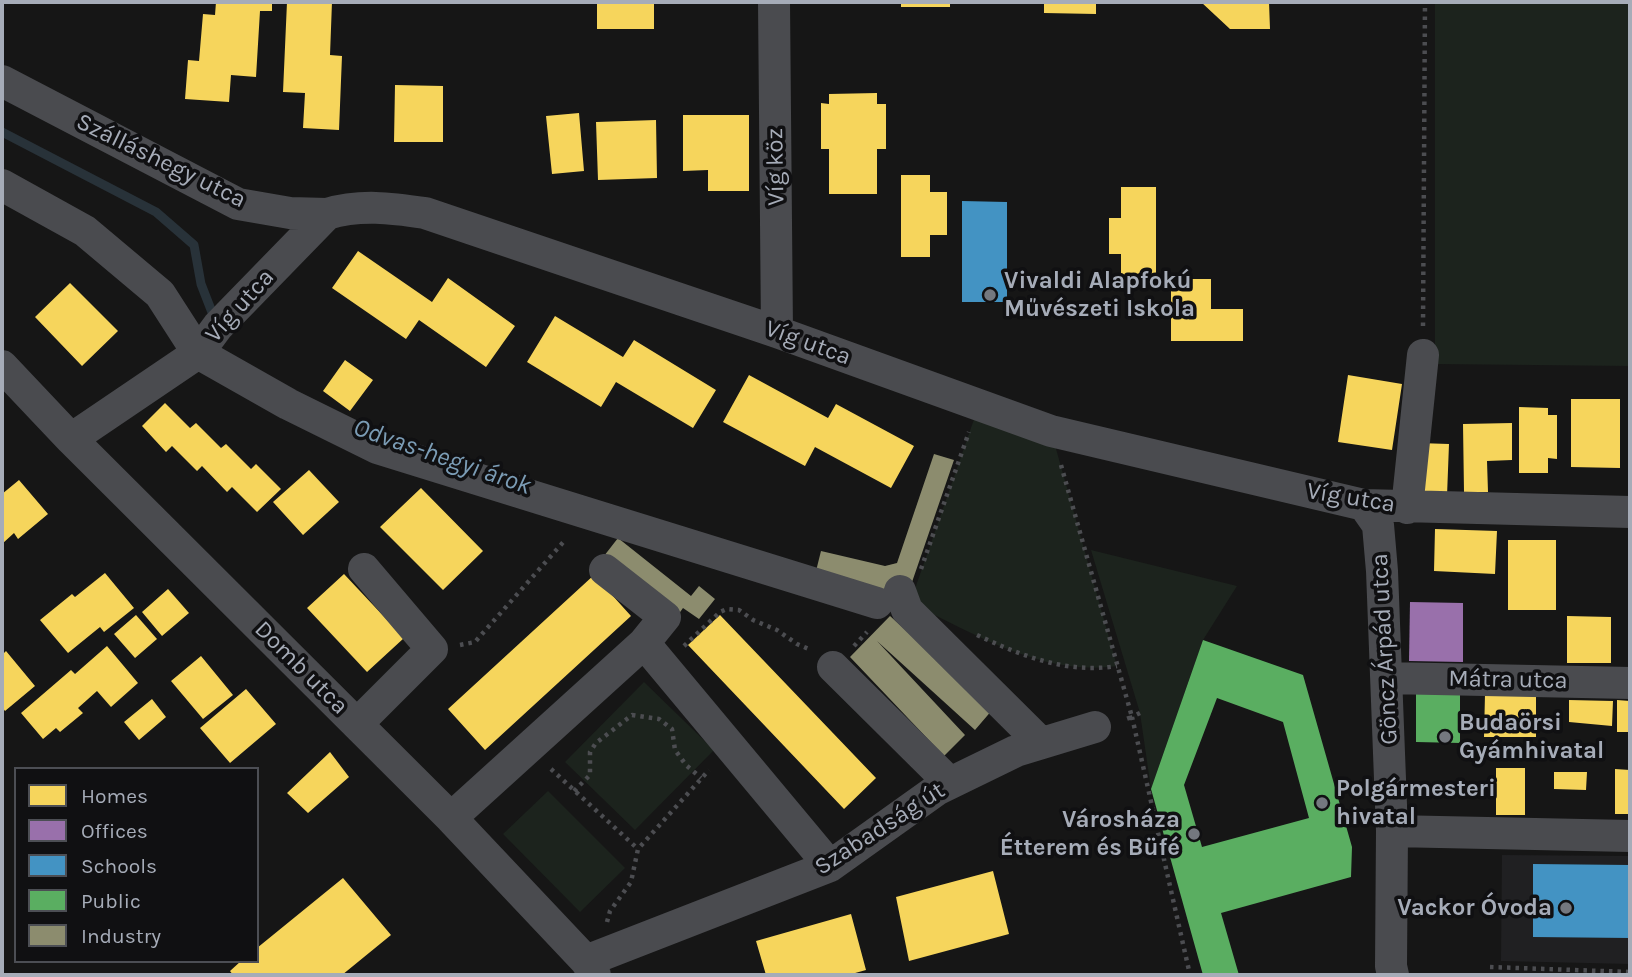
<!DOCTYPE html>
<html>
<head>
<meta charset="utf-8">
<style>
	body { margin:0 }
	#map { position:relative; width:1632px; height:977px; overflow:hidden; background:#161616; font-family:Karla,sans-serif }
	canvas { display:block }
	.frame { position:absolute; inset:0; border:4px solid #a6acb8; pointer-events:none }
	.legend { position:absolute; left:14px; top:767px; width:245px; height:196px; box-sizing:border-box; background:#101012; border:2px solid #4c4e54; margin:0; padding:9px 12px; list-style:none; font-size:21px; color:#a6acb8 }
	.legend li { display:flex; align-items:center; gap:14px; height:35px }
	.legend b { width:35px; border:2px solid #4c4e54 }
</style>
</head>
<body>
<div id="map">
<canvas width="1632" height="977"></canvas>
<div class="frame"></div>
<ul class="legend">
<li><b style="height:19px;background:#f6d55c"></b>Homes</li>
<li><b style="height:19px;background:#9970ab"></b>Offices</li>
<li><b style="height:19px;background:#4393c3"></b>Schools</li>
<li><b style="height:19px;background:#5aae61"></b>Public</li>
<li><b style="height:19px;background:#8c8c6e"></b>Industry</li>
</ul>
</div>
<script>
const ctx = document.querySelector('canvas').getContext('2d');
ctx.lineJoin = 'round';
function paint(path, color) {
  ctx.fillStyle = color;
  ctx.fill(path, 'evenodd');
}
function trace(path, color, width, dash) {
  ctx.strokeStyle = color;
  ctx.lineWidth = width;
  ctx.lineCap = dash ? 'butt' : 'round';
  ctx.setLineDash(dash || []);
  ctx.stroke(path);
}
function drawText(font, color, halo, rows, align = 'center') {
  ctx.font = font + ' Karla,sans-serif';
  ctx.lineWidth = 7;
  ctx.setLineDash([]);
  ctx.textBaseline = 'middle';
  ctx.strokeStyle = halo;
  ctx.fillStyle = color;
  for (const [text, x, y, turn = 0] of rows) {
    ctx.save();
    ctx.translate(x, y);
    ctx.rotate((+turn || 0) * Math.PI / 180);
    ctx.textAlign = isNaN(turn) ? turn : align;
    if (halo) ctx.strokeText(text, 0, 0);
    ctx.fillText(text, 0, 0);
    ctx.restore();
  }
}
paint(new Path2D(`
	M1502,855L1630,856V964L1501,961Z`), '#202022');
paint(new Path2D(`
	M1435,2H1630V366L1435,364Z
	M979,405L1051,431L1117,666C1043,677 974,633 910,603Z
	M1091,550L1237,586L1203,640L1151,789L1140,713Z
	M644,682L714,750L635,830L565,762Z
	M548,791L625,868L580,912L503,834Z`), '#1c231d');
paint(new Path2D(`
	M216,2H272V11H260L256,77L231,75L229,102L185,99L188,60L199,61L203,14L215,15Z
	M287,2H332L330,55L342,56L339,130L303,128L305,93L283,92Z
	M597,2H654V29H597Z
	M901,2H950V7H901Z
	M1044,2H1096V14L1044,13Z
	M1201,2H1269L1270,29H1230Z
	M395,85L443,86V142H394Z
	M877,93V104H886V149H877V194H829V149H821V103L829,104V94Z
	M579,113L584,171L552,174L546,116Z
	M683,115H749V191H708V170L683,171Z
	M656,120L657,178L598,180L596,122Z
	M901,175H930V192H947V235H930V257H901Z
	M1121,187H1156V283H1121V254H1109V218H1121Z
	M358,251L432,302L448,278L515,326L486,367L419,320L406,339L332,288Z
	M1171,279H1211V309H1243V341H1171Z
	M70,283L118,331L82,366L35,317Z
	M555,316L623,357L634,340L716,390L693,428L616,382L601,407L527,362Z
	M345,360L373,380L350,411L323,391Z
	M749,375L828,418L836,404L914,446L891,488L815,447L805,466L723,422Z
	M1348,375L1402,384L1392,450L1338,442Z
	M1571,399H1620V468L1571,467Z
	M165,403L190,428L196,423L221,448L226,444L251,469L256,464L281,489L257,512L232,487L227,492L202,466L197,471L172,446L166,452L142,426Z
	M1519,407L1548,408V415H1557V459L1548,458V473H1519Z
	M1512,423V460L1487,461L1488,492H1464L1463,424Z
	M1418,443L1449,444L1447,496L1416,495Z
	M309,470L339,502L303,535L273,502Z
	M19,480L48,514L18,539L14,533L2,544V494Z
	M421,488L483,551L443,590L380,527Z
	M1435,529L1497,531L1495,574L1434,571Z
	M1508,540H1556V610H1508Z
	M105,573L134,608L104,632L100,627L68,653L40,620L72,594L75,597Z
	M344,574L404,638L367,672L307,608Z
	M594,575L631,616L485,750L448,709Z
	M168,589L189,613L162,636L142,612Z
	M136,615L157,639L135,658L114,634Z
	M720,615L876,778L844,809L688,645Z
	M1567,616L1611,617V663H1567Z
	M107,646L138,683L111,707L97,691L78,708L83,713L60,732L56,728L43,739L21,713L71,670L75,674Z
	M6,651L35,686L5,711L2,707V655Z
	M201,656L233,695L203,719L171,681Z
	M246,689L276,724L230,763L200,728Z
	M1485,694H1536V737H1484Z
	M152,699L166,717L139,740L124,722Z
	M1569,700L1613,701L1612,726L1569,722Z
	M1617,700L1630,701V732H1617Z
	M330,752L349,777L308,813L287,793Z
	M1496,768H1525V815H1496Z
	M1615,769L1630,770V814H1615Z
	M1554,772H1587L1586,790L1554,789Z
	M993,871L1009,934L909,961L896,897Z
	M343,878L391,935L342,975H233L230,971L241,961H257V948Z
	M851,914L866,970L848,975H766L756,941Z`), '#f6d55c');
paint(new Path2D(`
	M1410,602L1463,603V662L1409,661Z`), '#9970ab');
paint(new Path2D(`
	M962,201L1007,202V302H962Z
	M1533,864L1630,865V938L1533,937Z`), '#4393c3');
paint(new Path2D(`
	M1203,640L1303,675L1352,847L1351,877L1221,913L1239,975H1203L1151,789ZM1217,698L1283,722L1309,818L1202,847L1184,785Z
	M1416,692H1460V743L1416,742Z`), '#5aae61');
paint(new Path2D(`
	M934,454L954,460L911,585L887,592L815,575L821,551L885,566L897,563Z
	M618,538L691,596L699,586L715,599L699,619L683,608L678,615L604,556Z
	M890,616L993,709L975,730L877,641L965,735L944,756L850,657Z`), '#8c8c6e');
trace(new Path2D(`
	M2,132L156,212L194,245L201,284L215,320`), '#283239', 9);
trace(new Path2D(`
	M1423,326L1425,2
	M1061,465L1132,717L1123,720
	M921,569L969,432
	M977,635C1022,656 1067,674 1117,666
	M460,645L475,642L566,539
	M684,646L720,612L727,609L739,610L753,620L777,630L797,644L811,650
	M854,646L867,632
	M1140,713L1132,717L1190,975
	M551,769L638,849
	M574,791L590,775V752L596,743L632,715L659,719L672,729L675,750L686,765L701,778
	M607,922L610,911L631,882L638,849L709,770
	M1490,967L1630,972`), '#4c4d51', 4.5, [3.5, 5]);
trace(new Path2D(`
	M774,2L777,332
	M2,81L238,204L290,213L327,214
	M2,185L85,231L160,294L198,353L288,404L377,448L877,603
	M2,366L71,439L451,818L586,961L595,975
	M71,439L198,353L218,326L327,214C360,204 391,208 425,213L777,332L1051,431L1364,505L1630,512
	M1364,505L1378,525L1382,571L1392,831L1391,966L1393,975
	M1407,508L1423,355
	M605,570L665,617L644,643
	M900,591L907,610L1041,743
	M833,667L950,783
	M1387,678L1630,683
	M357,724L432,649L364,569
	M451,818L644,643L830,866
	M1392,831L1630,836
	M586,961L830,866L938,789L1016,751L1095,727`), '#4a4b4f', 32);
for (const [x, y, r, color] of [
	[990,295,7,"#74787f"],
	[1445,737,7,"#74787f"],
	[1322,803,7,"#74787f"],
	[1194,834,7,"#74787f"],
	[1566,908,7,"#74787f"]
]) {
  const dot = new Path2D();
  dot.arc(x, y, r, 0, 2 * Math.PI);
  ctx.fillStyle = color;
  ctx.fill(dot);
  trace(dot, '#101012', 2.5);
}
drawText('24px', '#a6acb8', '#101012', [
	["Szálláshegy utca",161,161,26],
	["Víg köz",776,167,-91],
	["Víg utca",240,306,-48],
	["Víg utca",808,343,20],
	["Víg utca",1351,498,9],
	["Göncz Árpád utca",1385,649,-93],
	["Domb utca",301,668,45],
	["Mátra utca",1508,680,1],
	["Szabadság út",880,829,-33]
]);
drawText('bold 24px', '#a6acb8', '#101012', [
	["Vivaldi Alapfokú",1004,281],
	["Művészeti Iskola",1004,309],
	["Budaörsi",1459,723],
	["Gyámhivatal",1459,751],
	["Polgármesteri",1336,789],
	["hivatal",1336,817],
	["Városháza",1180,820,"right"],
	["Étterem és Büfé",1180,848,"right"],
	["Vackor Óvoda",1552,908,"right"]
], 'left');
drawText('italic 26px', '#7b9cb5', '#101012', [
	["Odvas-hegyi árok",442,457,19]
]);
</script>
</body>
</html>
